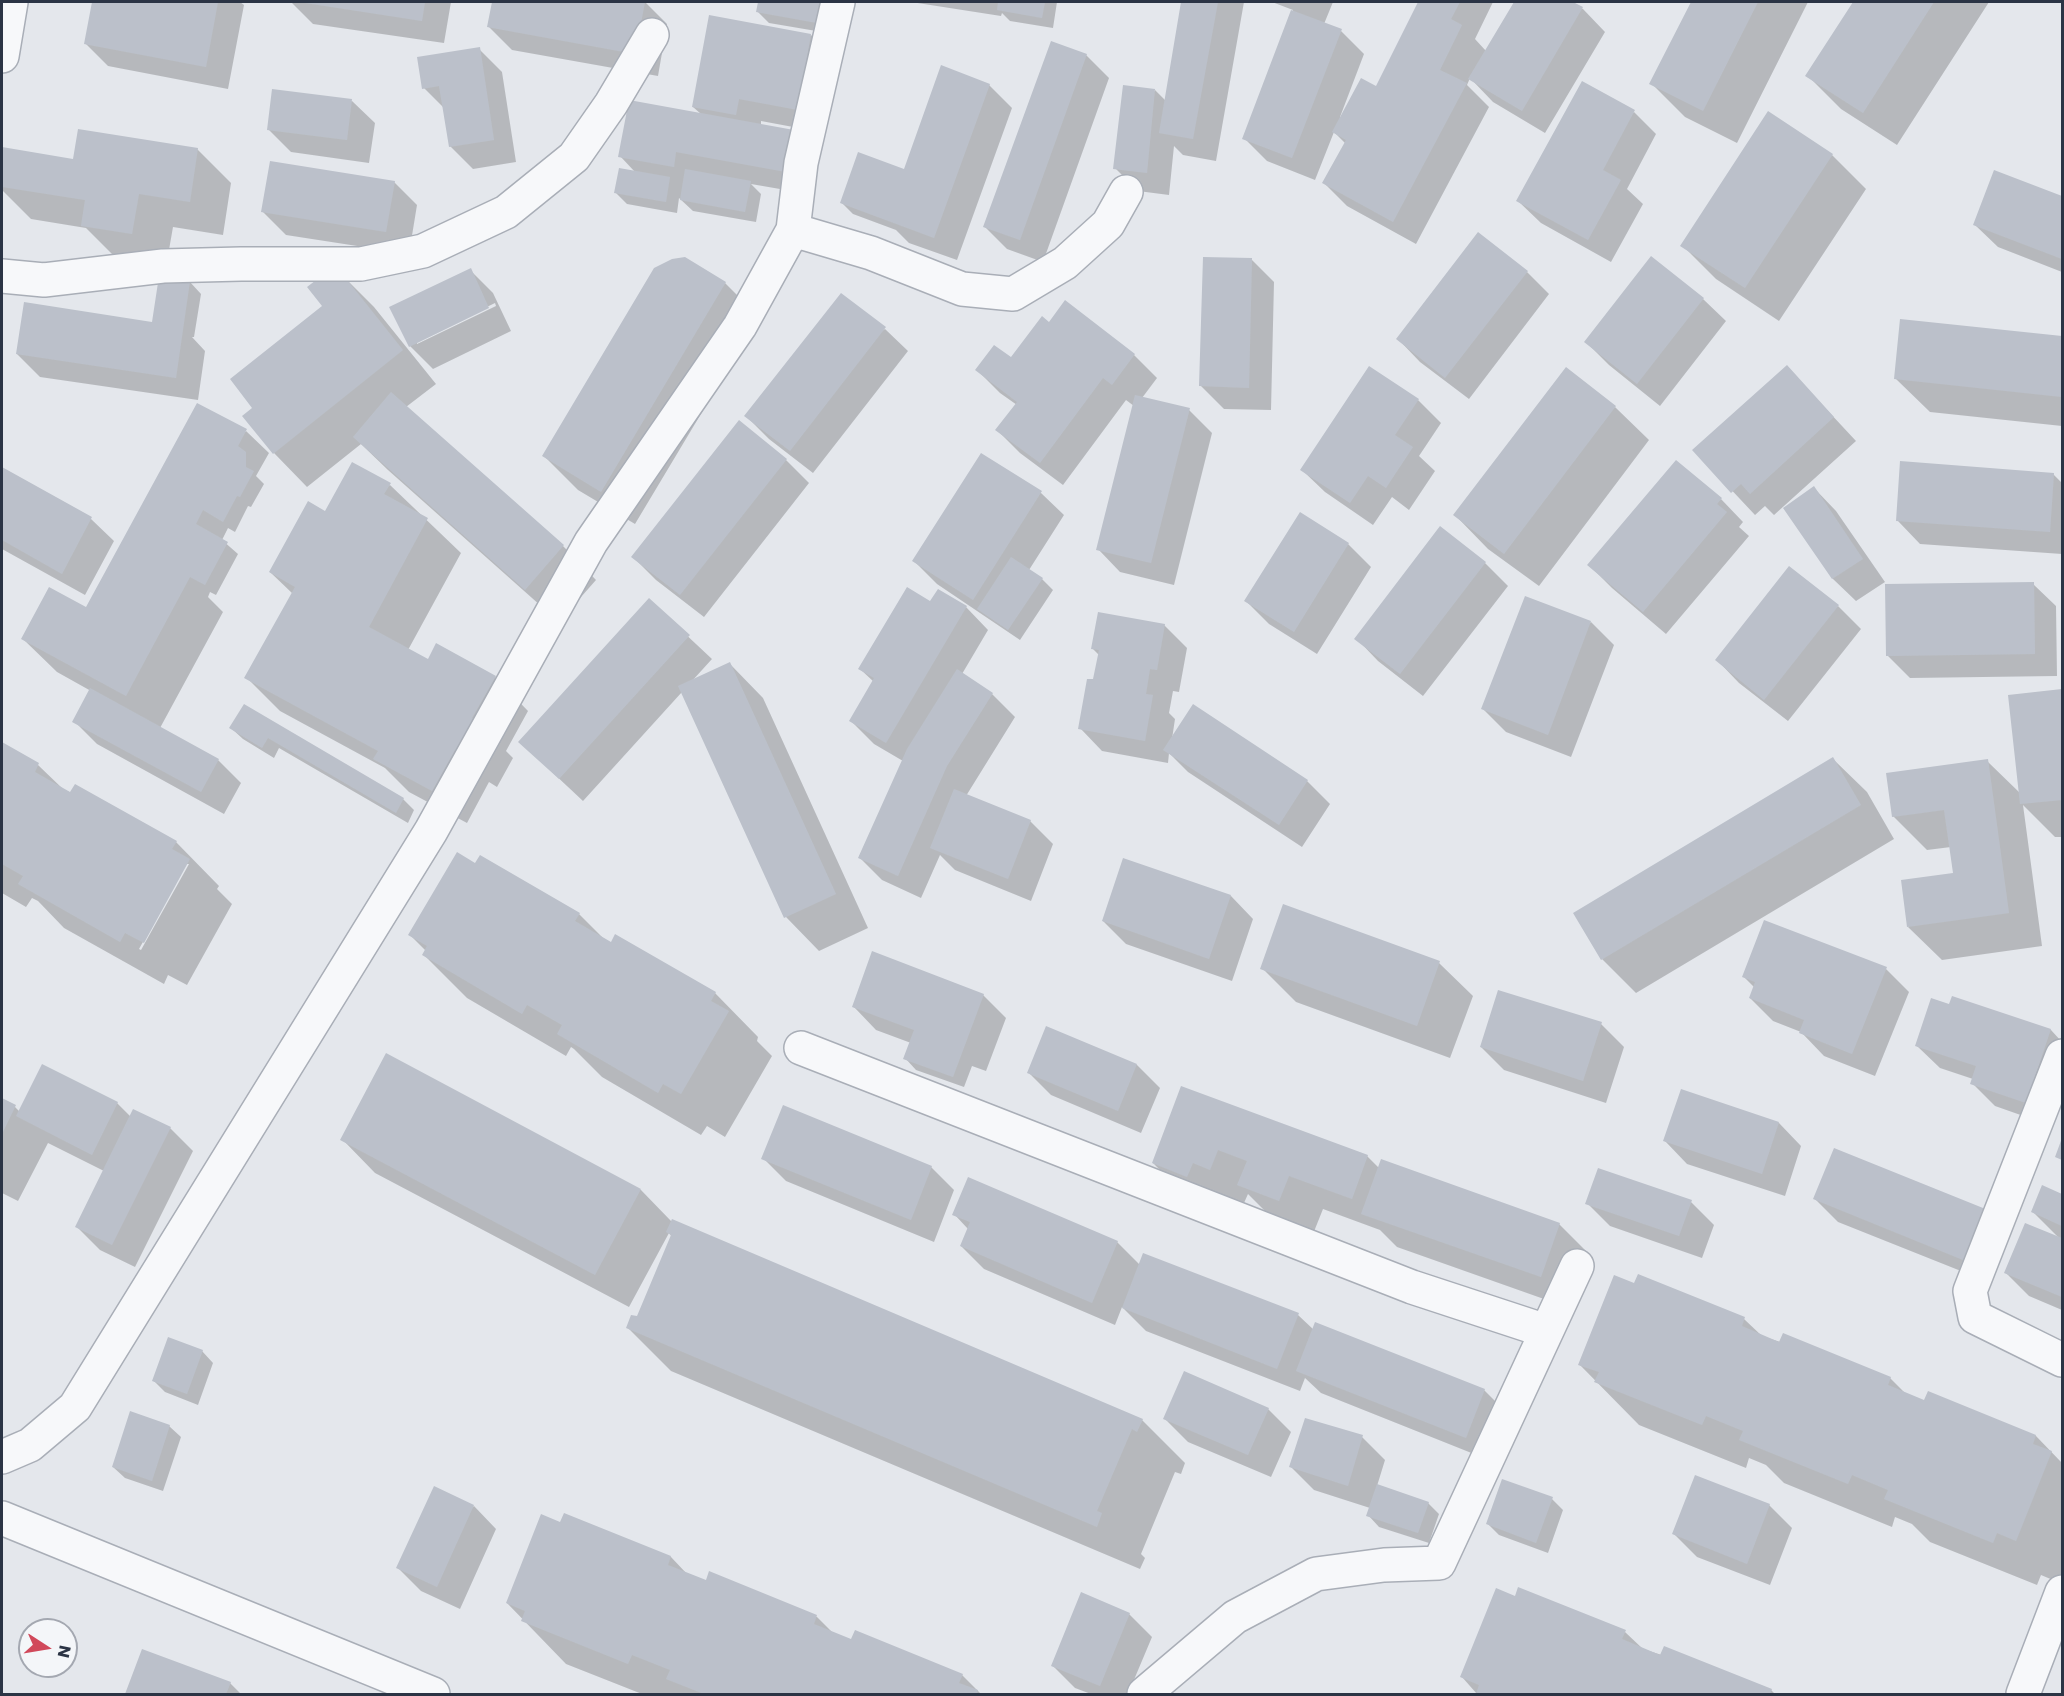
<!DOCTYPE html>
<html>
<head>
<meta charset="utf-8">
<style>
	body { margin:0 }
	#map { position:relative; width:2064px; height:1696px; overflow:hidden; background:#e4e7ec; font-family:Poppins,sans-serif }
	canvas { display:block }
	.frame { position:absolute; inset:0; border:3px solid #2b3445; pointer-events:none }
	.north { position:absolute; left:18px; top:1618px; width:60px; height:60px; box-sizing:border-box; background:#f4f6f9; border:2px solid #a4a8b1; border-radius:50%; rotate:102deg; font-size:16px; font-weight:700; line-height:24px; text-align:center; color:#2b3445 }
	.north::after { content:''; display:block; margin:auto; width:21px; height:27px; background:#d1495b; clip-path:polygon(50% 0,100% 100%,50% 72%,0 100%) }
</style>
</head>
<body>
<div id="map">
<canvas width="2064" height="1696"></canvas>
<div class="frame"></div>
<div class="north">N</div>
</div>
<script>
const ctx = document.querySelector('canvas').getContext('2d');
ctx.lineJoin = 'round';
function paint(path, color) {
  ctx.fillStyle = color;
  ctx.fill(path, 'evenodd');
}
function trace(path, color, width, dash) {
  ctx.strokeStyle = color;
  ctx.lineWidth = width;
  ctx.lineCap = dash ? 'butt' : 'round';
  ctx.setLineDash(dash || []);
  ctx.stroke(path);
}
paint(new Path2D(`
	M93,2H240L244,5L228,89L108,66L86,44Z
	M291,2H451L444,43L313,24Z
	M494,2H645L667,24L658,76L512,50L489,27Z
	M759,2H834L828,33L769,23L757,11Z
	M911,2H1057L1053,28L1010,21L1002,13L1001,16Z
	M1183,2H1244L1216,161L1183,155L1174,146L1169,195L1138,191L1115,168L1155,90L1166,101Z
	M1272,2H1333L1324,24L1341,31L1364,54L1340,117L1342,118L1377,88L1420,2H1493L1475,39L1486,51L1515,2H1571L1583,9L1605,32L1545,133L1493,102L1470,78L1467,85L1489,107L1416,244L1347,206L1324,183L1346,144L1334,132L1315,180L1267,161L1244,138L1293,10Z
	M1693,2H1808L1737,143L1685,117L1651,83Z
	M1854,2H1989L1897,145L1841,109L1807,75Z
	M811,35L834,58L820,132L761,121V125L809,194L751,184L761,194L756,222L693,211L679,198L677,213L627,204L616,193L635,172L620,156L701,114L693,107Z
	M479,49L502,72L516,162L473,169L450,146L444,108L424,88Z
	M1086,55L1109,78L1043,262L1007,249L984,226Z
	M989,85L1012,108L957,260L909,243L896,230L853,214L842,203L904,170Z
	M352,101L375,123L369,163L291,152L268,129Z
	M1634,112L1656,134L1627,189L1643,204L1611,262L1541,223L1518,201Z
	M1769,114L1832,155L1866,189L1779,321L1716,279L1682,245Z
	M3,149L74,160L197,149L231,183L223,235L173,227L166,267L117,259L86,228L31,219L2,190Z
	M1995,172L2062,197V272L1998,247L1975,225Z
	M394,182L417,205L409,254L286,235L263,212Z
	M1251,259L1274,282L1271,410L1224,409L1201,386Z
	M470,270L493,293L511,331L433,369L410,346ZM495,303L496,306L417,344V341Z
	M1527,272L1549,294L1469,399L1420,362L1398,339Z
	M340,273L374,307L436,384L406,407L563,546L596,580L559,622L388,470L361,444L307,487L274,453L244,416L254,408L324,306Z
	M190,282L201,294L194,337H192L205,351L198,400L40,377L17,354L154,323Z
	M725,283L759,317L635,524L578,490L544,456Z
	M1703,299L1726,321L1660,406L1609,365L1586,342Z
	M1902,321L2062,337V426L1930,412L1896,379Z
	M1049,324L1134,355L1157,378L1142,398L1189,410L1212,433L1174,585L1120,572L1098,549L1134,406L1126,400L1063,485L1020,453L997,430L1017,405L1000,393L977,370L1011,359Z
	M885,329L908,351L813,473L769,439L746,416Z
	M1787,367L1856,441L1774,515L1765,506L1755,515L1694,450Z
	M1418,400L1441,423L1419,456L1435,471L1409,510L1392,497L1373,525L1325,492L1302,470Z
	M1615,407L1649,440L1539,586L1488,549L1455,515Z
	M739,422L786,460L809,483L704,617L656,580L633,557Z
	M246,431L269,453L256,476L264,484L251,507L248,506L235,532L228,528L222,540L238,554L216,595L210,592L208,597L223,612L160,728L218,760L241,783L224,814L97,744L74,721L91,691L57,672L23,639L86,609Z
	M982,455L1041,493L1064,515L1029,570L1042,579L1053,590L1020,640L937,584L914,561Z
	M2,469L91,519L114,541L85,595L2,549Z
	M2053,474L2062,483V554L1920,544L1898,521Z
	M390,485L461,553L408,650L428,661L495,677L528,711L506,751L513,758L497,787L489,782L467,823L409,792L385,768L280,711L246,677L293,594L270,572L326,513Z
	M1814,488L1836,511L1885,582L1856,601L1833,579L1785,508Z
	M1721,499L1743,522L1739,527L1749,536L1666,634L1612,588L1589,565Z
	M1441,528L1485,563L1508,586L1423,696L1378,661L1356,638Z
	M1348,544L1371,567L1317,654L1269,624L1246,601Z
	M2033,584L2056,606L2057,676L1910,678L1887,655Z
	M649,600L712,659L692,681L730,664L763,698L868,928L819,951L786,917L682,692L583,801L520,742Z
	M930,603L966,607L988,630L962,674L992,694L1015,717L966,796L1030,821L1053,844L1031,901L955,870L940,855L921,898L882,880L859,857L903,761L874,744L851,721L874,682L860,669Z
	M1838,606L1861,629L1788,721L1739,683L1717,660Z
	M1591,622L1614,645L1571,757L1506,732L1483,709Z
	M1164,625L1187,648L1179,692L1173,691L1169,713L1175,719L1172,739L1307,781L1330,804L1302,847L1188,772L1169,753L1168,763L1102,751L1080,728L1095,681L1099,655L1092,648Z
	M2062,690V837H2055L2023,805L2042,946L1942,960L1908,927L1955,874L1951,847L1927,850L1893,816L1987,761L2021,794L2010,696Z
	M244,706L403,799L414,810L408,823L279,748L274,758L243,739L231,728Z
	M2,744L38,765L63,789L176,842L219,886L217,889L232,904L187,985L168,975L164,984L64,928L38,901L32,898L26,907L2,893ZM186,864H189L141,950L139,949Z
	M1833,759L1867,792L1894,839L1636,993L1602,959Z
	M475,865L579,914L605,940L715,993L758,1037L757,1041L772,1056L725,1137L707,1126L701,1135L602,1077L574,1049L571,1047L566,1056L467,998L424,955L426,951L410,935Z
	M1231,896L1253,919L1232,981L1126,944L1103,921Z
	M1439,963L1473,996L1450,1058L1296,1002L1262,968Z
	M1886,969L1909,992L1875,1076L1824,1056L1801,1032L1773,1021L1750,998L1754,987L1744,977Z
	M983,995L1006,1018L986,1071L972,1066L964,1087L916,1070L905,1058L911,1043L876,1030L854,1007Z
	M1953,998L2051,1030L2062,1042L2049,1125L1995,1106L1972,1083L1973,1079L1940,1068L1917,1046L1950,1006Z
	M1601,1024L1624,1047L1606,1103L1504,1070L1481,1047Z
	M1047,1028L1137,1065L1160,1088L1141,1133L1051,1095L1028,1072Z
	M1182,1088L1367,1156L1380,1169L1559,1224L1593,1258L1575,1310L1397,1247L1380,1230L1323,1209L1313,1234L1273,1219L1248,1194L1244,1203L1226,1196L1221,1209L1187,1197L1153,1163Z
	M2,1100L15,1107L20,1112L117,1103L131,1117L170,1128L193,1151L135,1267L100,1250L77,1227L104,1171L48,1143L18,1201L2,1193Z
	M1779,1123L1801,1146L1785,1196L1687,1164L1665,1141Z
	M342,1139L641,1190L671,1221L1142,1420L1185,1463L1181,1474L1175,1472L1141,1554L1145,1558L1140,1569L671,1371L628,1328L638,1318L672,1237L669,1233L629,1307L375,1173Z
	M763,1158L931,1167L954,1190L934,1242L786,1181Z
	M969,1179L1117,1242L1140,1265L1298,1315L1314,1330L1484,1390L1507,1413L1489,1460L1321,1393L1305,1378L1300,1391L1146,1331L1122,1307L1115,1325L984,1269L961,1246L968,1229L954,1214Z
	M2043,1187L2062,1195V1310L2029,1296L2006,1273L2059,1238L2033,1212Z
	M1815,1199L1987,1212L1991,1283L1838,1222Z
	M1691,1202L1714,1225L1702,1258L1610,1226L1587,1203Z
	M1744,1319L1762,1336L1890,1378L1907,1395L2036,1436L2062,1463V1577L2060,1583L2041,1575L2037,1585L1930,1542L1912,1524L1895,1517L1892,1527L1784,1483L1766,1465L1749,1458L1746,1468L1639,1425L1580,1365Z
	M202,1351L213,1363L198,1405L165,1392L154,1381Z
	M1268,1409L1291,1432L1271,1477L1188,1442L1165,1419Z
	M169,1426L181,1437L163,1491L125,1478L113,1467Z
	M1362,1437L1385,1460L1377,1486L1428,1503L1439,1514L1429,1543L1379,1527L1368,1515L1370,1508L1314,1490L1291,1467Z
	M1552,1499L1563,1510L1548,1553L1499,1535L1488,1524Z
	M1769,1505L1792,1528L1770,1585L1697,1557L1674,1534Z
	M474,1506L496,1529L460,1609L421,1591L398,1568Z
	M565,1515L671,1557L688,1575L707,1582L710,1573L817,1617L834,1634L962,1675L981,1694H642L566,1664L507,1603L561,1524Z
	M1129,1614L1152,1637L1128,1694H1091L1075,1688L1052,1665Z
	M1625,1632L1643,1649L1771,1690L1775,1694H1477L1462,1677Z
	M143,1651L230,1683L241,1694H126Z`), '#0003');
paint(new Path2D(`
	M92,2H218L206,67L84,44Z
	M299,2H425L422,21Z
	M492,2H645L635,54L487,27Z
	M758,2H821L817,23L756,12Z
	M998,2H1045L1042,18L997,10Z
	M1181,2H1218L1193,139L1159,133Z
	M1418,2H1460L1451,19L1462,25L1440,70L1467,83L1393,222L1322,183L1346,140L1332,132L1361,78L1376,86Z
	M1514,2H1573L1583,7L1522,111L1468,79Z
	M1691,2H1758L1703,111L1649,84Z
	M1853,2H1934L1863,113L1805,76Z
	M1291,10L1342,29L1292,158L1242,139Z
	M709,15L811,34L798,110L739,99L736,115L692,107Z
	M1051,41L1087,54L1020,240L983,227Z
	M480,47L494,140L449,147L439,86L422,89L417,57Z
	M941,65L990,84L934,238L840,203L858,152L904,169Z
	M1582,81L1635,110L1603,170L1621,180L1588,240L1516,201Z
	M1123,85L1155,89L1147,173L1113,169Z
	M272,89L352,99L347,140L267,130Z
	M629,100L794,130L786,172L676,152L674,167L618,157Z
	M1768,111L1833,154L1745,288L1680,246Z
	M78,129L198,148L190,202L139,194L132,234L81,226L85,200L2,187V147L73,159Z
	M270,161L395,181L386,232L261,212Z
	M619,168L670,177L666,202L614,193Z
	M685,169L751,181L745,212L680,200Z
	M1994,170L2062,196V259L1973,225Z
	M1478,232L1528,271L1445,378L1396,339Z
	M1651,256L1704,298L1637,384L1584,342Z
	M685,257L726,282L601,492L542,456L654,268L672,259Z
	M1203,257L1252,258L1249,388L1199,386Z
	M471,268L489,308L409,347L389,307Z
	M340,271L403,350L273,454L242,416L252,408L230,379L322,306L307,287L324,274Z
	M159,276L190,281L176,378L16,354L24,302L152,322Z
	M841,293L886,327L790,451L744,416Z
	M1065,300L1135,354L1112,385L1103,378L1040,463L995,430L1017,402L975,370L994,345L1011,357L1042,316L1049,322Z
	M1900,319L2062,336V397L1894,379Z
	M1787,365L1834,417L1750,494L1741,484L1731,493L1692,450Z
	M1369,366L1419,399L1395,435L1413,447L1386,488L1368,476L1350,503L1300,470Z
	M1566,367L1616,406L1504,554L1453,515Z
	M391,392L564,545L525,590L353,437Z
	M1135,395L1190,408L1151,563L1096,550Z
	M197,403L247,429L238,446L246,452V467L254,471L240,497L237,496L223,522L203,510L196,524L228,542L205,585L190,577L126,696L21,639L49,587L86,607Z
	M739,420L787,459L680,595L631,557Z
	M981,453L1042,491L973,600L912,561Z
	M1676,460L1722,498L1717,504L1727,512L1643,612L1587,565Z
	M1900,461L2054,473L2050,532L1896,521Z
	M352,462L391,483L384,494L428,518L369,627L428,659L436,643L496,676L472,718L481,723L463,754L455,750L432,791L373,759L378,751L244,678L295,587L269,572L308,501L325,511Z
	M2,467L92,517L62,574L2,540Z
	M1814,486L1863,559L1832,579L1783,508Z
	M1300,512L1349,543L1294,632L1244,601Z
	M1440,526L1486,562L1400,674L1354,639Z
	M1011,557L1043,578L1008,630L977,609Z
	M1789,566L1839,605L1764,700L1715,660Z
	M2034,582L2035,654L1886,656L1885,584Z
	M907,587L930,601L938,589L967,606L886,743L849,721L874,678L858,669Z
	M1525,596L1591,621L1548,735L1481,709Z
	M649,598L690,635L559,779L518,742Z
	M1098,612L1165,624L1157,670L1150,669L1146,694L1153,695L1145,741L1078,729L1087,679H1093L1099,650L1091,649Z
	M730,662L836,894L784,918L678,686Z
	M957,669L993,693L947,766L898,876L858,858L907,749Z
	M90,688L219,759L201,792L72,722Z
	M2062,689V800L2020,804L2008,695Z
	M244,704L404,798L396,813L268,738L262,748L229,728Z
	M1193,704L1308,780L1279,825L1163,750Z
	M2,742L39,763L35,772L70,792L75,784L177,841L172,849L190,859L144,943L125,933L120,942L18,884L23,876L2,864Z
	M1833,757L1861,805L1601,960L1573,913Z
	M1988,759L2009,913L1907,927L1901,880L1953,873L1944,810L1892,817L1886,773Z
	M954,789L1031,820L1008,879L930,848Z
	M457,852L475,863L480,855L580,913L575,921L611,942L615,934L716,992L711,1001L729,1011L681,1094L663,1084L658,1093L557,1034L562,1025L527,1005L522,1014L422,955L427,946L408,935Z
	M1123,858L1231,895L1209,959L1102,921Z
	M1283,904L1440,961L1417,1026L1260,969Z
	M1764,920L1887,967L1852,1054L1799,1033L1804,1020L1749,998L1755,982L1742,977Z
	M872,951L984,994L953,1077L903,1059L914,1030L852,1007Z
	M1498,990L1602,1022L1583,1081L1480,1047Z
	M1952,996L2051,1029L2026,1103L1970,1084L1976,1066L1915,1046L1931,998L1949,1004Z
	M1046,1026L1137,1064L1118,1111L1027,1073Z
	M386,1053L641,1189L595,1275L340,1140Z
	M42,1064L118,1102L92,1155L16,1116Z
	M1181,1086L1368,1155L1352,1199L1289,1176L1279,1201L1237,1185L1247,1161L1218,1150L1210,1170L1193,1163L1187,1177L1152,1163Z
	M1681,1089L1779,1122L1762,1174L1663,1141Z
	M2,1098L16,1105L2,1134Z
	M783,1105L932,1166L911,1220L761,1159Z
	M133,1109L171,1127L112,1245L75,1227Z
	M2062,1138V1160L2055,1157Z
	M1834,1148L1988,1210L1968,1262L1813,1199Z
	M1381,1159L1560,1223L1541,1277L1361,1214Z
	M1598,1168L1692,1200L1679,1236L1585,1204Z
	M968,1177L1118,1241L1092,1303L960,1246L970,1222L952,1215Z
	M2042,1185L2062,1194V1226L2031,1212Z
	M672,1219L1143,1419L1137,1432L1132,1429L1097,1511L1102,1513L1097,1527L626,1328L631,1315L637,1316L671,1235L666,1232Z
	M2025,1223L2062,1238V1297L2004,1273Z
	M1143,1253L1299,1313L1277,1369L1122,1308Z
	M1638,1274L1745,1317L1742,1326L1779,1342L1783,1333L1891,1377L1888,1385L1924,1400L1928,1391L2036,1435L2033,1444L2052,1451L2016,1541L1997,1533L1993,1543L1884,1499L1888,1490L1852,1475L1848,1484L1739,1440L1743,1431L1706,1416L1702,1425L1594,1382L1599,1372L1578,1365L1614,1275L1634,1283Z
	M1315,1322L1485,1389L1466,1438L1296,1371Z
	M168,1337L203,1350L187,1394L152,1381Z
	M1184,1371L1269,1408L1248,1455L1163,1419Z
	M130,1411L170,1425L152,1481L112,1467Z
	M1305,1418L1363,1435L1348,1486L1289,1467Z
	M1695,1475L1770,1504L1747,1564L1672,1534Z
	M1502,1479L1553,1497L1536,1543L1486,1524Z
	M1377,1484L1429,1502L1418,1533L1366,1516Z
	M434,1486L474,1505L437,1587L396,1568Z
	M564,1513L671,1556L668,1565L706,1580L709,1571L817,1615L814,1624L851,1639L855,1630L963,1674L959,1683L978,1690L977,1694H704L666,1679L670,1670L632,1655L628,1664L521,1621L525,1611L506,1603L541,1514L560,1522Z
	M1518,1587L1626,1630L1622,1639L1660,1655L1664,1646L1772,1689L1770,1694H1476L1479,1685L1460,1677L1496,1588L1515,1596Z
	M1081,1592L1130,1613L1100,1686L1051,1666Z
	M142,1649L231,1682L226,1694H125Z`), '#bbc0ca');
const street = new Path2D(`
	M2,56L11,2
	M793,230L801,163L838,2
	M2,276L44,280L163,266L241,264H361L423,251L506,212L574,157L611,104L652,35
	M801,1048L1412,1287L1546,1331
	M2062,1056L1970,1291L1975,1317L2062,1360
	M2,1457L30,1445L75,1407L431,831L591,542L740,326L793,230L871,253L962,289L1013,294L1065,263L1108,224L1126,192
	M2,1518L433,1694
	M1144,1694L1235,1617L1316,1574L1384,1565L1439,1563L1577,1266
	M2023,1694L2062,1592`);
trace(street, '#a9aeb7', 36);
trace(street, '#f7f8fa', 33);
</script>
</body>
</html>
